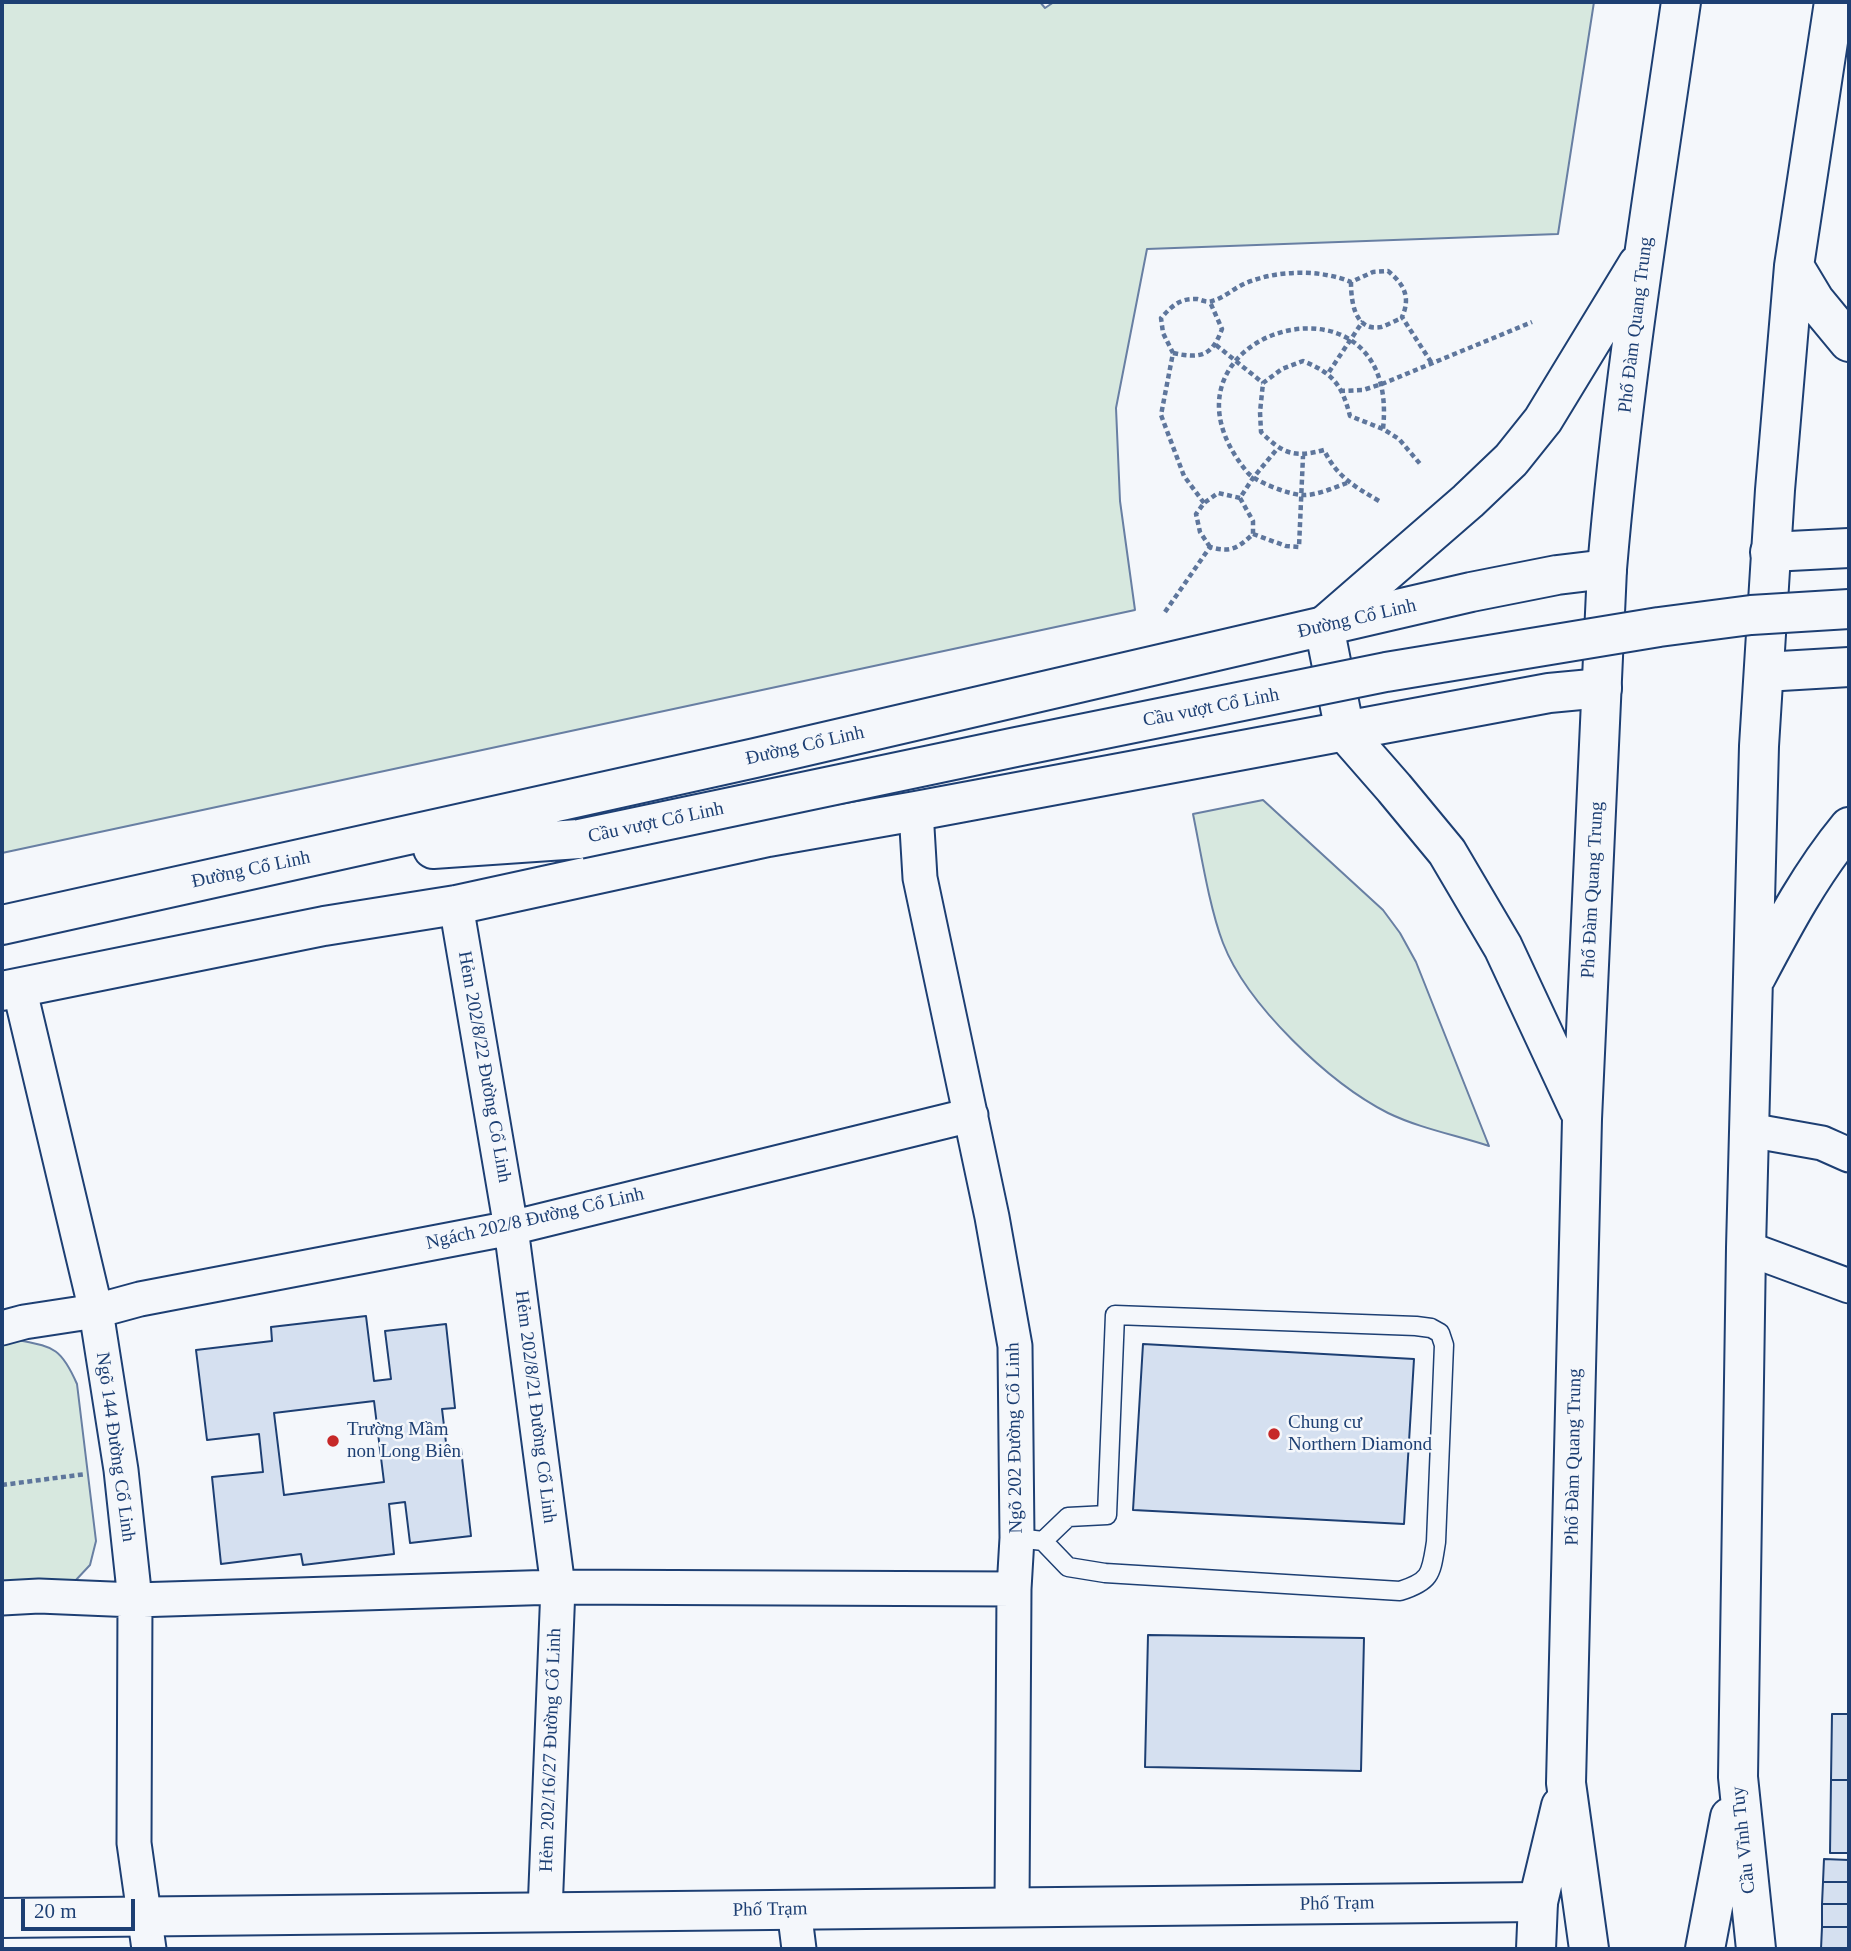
<!DOCTYPE html>
<html>
<head>
<meta charset="utf-8">
<style>
	body { margin:0 }
	#map { position:relative; width:1851px; height:1951px; overflow:hidden; background:#f4f7fb; font-family:"Times New Roman",serif }
	canvas { display:block }
	.frame { position:absolute; inset:0; border:4px solid #1d3f73; pointer-events:none }
	.scale { position:absolute; left:21px; top:1899px; width:114px; height:32px; box-sizing:border-box; border:4px solid #1d3f73; border-top:0; padding-left:9px; font-size:21px; line-height:24px; white-space:nowrap; color:#1d3f73; -webkit-text-stroke:5px #f4f7fb; paint-order:stroke }
</style>
</head>
<body>
<div id="map">
<canvas width="1851" height="1951"></canvas>
<div class="frame"></div>
<div class="scale">20 m</div>
</div>
<script>
const ctx = document.querySelector('canvas').getContext('2d');
ctx.lineJoin = 'round';
function paint(path, color) {
  ctx.fillStyle = color;
  ctx.fill(path, 'evenodd');
}
function trace(path, color, width, dash) {
  ctx.strokeStyle = color;
  ctx.lineWidth = width;
  ctx.lineCap = dash ? 'butt' : 'round';
  ctx.setLineDash(dash || []);
  ctx.stroke(path);
}
function drawText(font, color, halo, rows, align = 'center') {
  ctx.font = font + ' "Times New Roman",serif';
  ctx.lineWidth = 5;
  ctx.setLineDash([]);
  ctx.textBaseline = 'middle';
  ctx.strokeStyle = halo;
  ctx.fillStyle = color;
  for (const [text, x, y, turn = 0] of rows) {
    ctx.save();
    ctx.translate(x, y);
    ctx.rotate((+turn || 0) * Math.PI / 180);
    ctx.textAlign = isNaN(turn) ? turn : align;
    if (halo) ctx.strokeText(text, 0, 0);
    ctx.fillText(text, 0, 0);
    ctx.restore();
  }
}
const green = new Path2D(`
	M2,2H1040L1045,8L1054,2H1594L1558,234L1147,249L1116,408L1120,501L1135,610L2,853Z
	M1263,800L1383,910L1400,933L1416,962L1489,1146C1455,1135 1419,1128 1388,1113C1329,1083 1247,1005 1223,943C1209,906 1201,853 1193,814Z
	M13,1339C52,1347 60,1345 77,1384L96,1541L90,1565L75,1581L2,1584V1342Z`);
paint(green, '#d7e8df');
trace(green, '#687fa3', 2);
const building = new Path2D(`
	M366,1316L374,1381L391,1379L385,1331L446,1324L455,1408L442,1409L447,1451L461,1449L471,1536L410,1543L405,1502L389,1504L394,1554L303,1565L301,1554L221,1564L212,1477L263,1472L259,1434L207,1440L196,1350L272,1341L271,1327ZM374,1401L384,1482L284,1495L274,1413Z
	M1143,1344L1414,1359L1404,1524L1133,1510Z
	M1148,1635L1364,1638L1361,1771L1145,1767Z
	M1832,1714H1849V1780H1831Z
	M1831,1780H1849V1853H1830Z
	M1824,1859L1849,1860V1882H1823Z
	M1823,1882H1849V1904H1822Z
	M1822,1904H1849V1927H1822Z
	M1822,1927H1849V1949H1821Z`);
paint(building, '#d5e0f0');
trace(building, '#1d3f73', 2);
const service = new Path2D(`
	M1017,1538L1043,1541L1068,1567L1105,1573L1400,1591C1432,1581 1431,1573 1436,1542L1444,1345L1440,1333L1431,1328L1416,1326L1115,1315L1107,1515L1068,1517L1043,1541`);
const minor = new Path2D(`
	M916,811L920,878L992,1217L1015,1346L1017,1538L1014,1589L1012,1907
	M456,905L511,1228L558,1587L545,1912
	M19,987L96,1311L121,1470L135,1600L134,1843L149,1949
	M1749,1130L1822,1143L1849,1155
	M1746,1248L1849,1286
	M2,1328L24,1322L96,1311L140,1299L511,1228L971,1115
	M2,1598L39,1596L135,1600L558,1587L1014,1589
	M794,1909L799,1949`);
const tertiary = new Path2D(`
	M2,1918L1538,1902`);
const primary = new Path2D(`
	M1770,552L1849,548
	M1324,626L1345,732
	M1764,672L1849,667
	M433,849L579,839
	M2,925L755,758L1471,592L1557,575L1607,569
	M2,991L324,926L456,905L768,837L916,811L1549,693L1602,688`);
const trunk = new Path2D(`
	M1794,266L1815,301L1849,342
	M1324,626L1468,501L1511,460L1543,420L1638,264
	M1345,732L1394,788L1447,852L1503,947L1579,1110
	M1756,977C1784,924 1811,873 1849,827
	M1536,1949L1538,1902L1561,1806
	M1589,1949L1566,1783L1582,1119L1607,569C1623,379 1654,190 1681,2
	M1705,1949L1730,1817
	M1756,1949L1738,1777L1746,1248L1759,746L1775,490L1794,266L1834,2`);
trace(service, '#1d3f73', 21);
trace(minor, '#1d3f73', 37);
trace(tertiary, '#1d3f73', 42);
trace(primary, '#1d3f73', 42);
trace(trunk, '#1d3f73', 42);
trace(new Path2D(`
	M1351,282C1351,300 1354,332 1381,327C1388,325 1396,320 1402,318
	M1216,345L1263,383
	M1173,353C1201,359 1212,356 1222,329L1210,302
	M1329,372L1363,321
	M1340,391L1363,390L1382,384L1532,322
	M1347,483C1333,488 1316,496 1301,495C1288,494 1256,482 1248,473C1132,334 1402,253 1383,429
	M1379,501C1354,486 1337,477 1324,450C1294,458 1283,454 1261,432L1260,412L1263,383L1282,369L1303,361C1333,373 1342,385 1350,416L1383,429L1399,439L1421,465
	M1204,503L1184,476L1161,415L1173,353L1163,333L1161,318C1172,306 1180,298 1197,299C1202,300 1207,303 1212,301C1224,298 1234,288 1246,283C1277,270 1320,269 1351,282L1373,272L1388,271C1404,284 1411,297 1402,317L1431,362
	M1253,534L1286,546L1299,547L1303,456
	M1210,547L1200,532L1196,514L1204,503L1218,493L1240,498
	M1165,612L1210,547C1231,553 1238,548 1253,534V521L1240,498L1253,478L1277,449
	M2,1485L86,1474`), '#5e769c', 4.5, [5, 3.5]);
trace(service, '#f4f7fb', 18);
trace(minor, '#f4f7fb', 33);
trace(tertiary, '#f4f7fb', 38);
trace(primary, '#f4f7fb', 38);
trace(trunk, '#f4f7fb', 38);
const primaryBridge = new Path2D(`
	M579,839L1016,747L1386,672L1659,627L1751,615L1849,609`);
trace(primaryBridge, '#1d3f73', 42, []);
trace(primaryBridge, '#f4f7fb', 38);
for (const [x, y, r, color] of [
	[1274,1434,7,"#c62828"],
	[333,1441,7,"#c62828"]
]) {
  const dot = new Path2D();
  dot.arc(x, y, r, 0, 2 * Math.PI);
  ctx.fillStyle = color;
  ctx.fill(dot);
  trace(dot, '#f4f7fb', 2.5);
}
drawText('19px', '#1d3f73', '#f4f7fb', [
	["Phố Đàm Quang Trung",1636,325,-83],
	["Đường Cổ Linh",1357,619,-13],
	["Cầu vượt Cổ Linh",1211,708,-11],
	["Đường Cổ Linh",805,746,-13],
	["Cầu vượt Cổ Linh",656,823,-12],
	["Đường Cổ Linh",251,870,-12],
	["Phố Đàm Quang Trung",1593,890,-87],
	["Hẻm 202/8/22 Đường Cổ Linh",484,1067,80],
	["Ngách 202/8 Đường Cổ Linh",535,1219,-13],
	["Hẻm 202/8/21 Đường Cổ Linh",535,1407,83],
	["Ngõ 202 Đường Cổ Linh",1015,1438,-91],
	["Ngõ 144 Đường Cổ Linh",115,1447,82],
	["Phố Đàm Quang Trung",1574,1457,-89],
	["Hẻm 202/16/27 Đường Cổ Linh",551,1750,-88],
	["Cầu Vĩnh Tuy",1744,1840,-96],
	["Phố Trạm",1337,1904,-1],
	["Phố Trạm",770,1910,-1]
]);
drawText('19px', '#1d3f73', '#f4f7fb', [
	["Chung cư",1288,1423],
	["Northern Diamond",1288,1445],
	["Trường Mầm",347,1430],
	["non Long Biên",347,1452]
], 'left');
</script>
</body>
</html>
